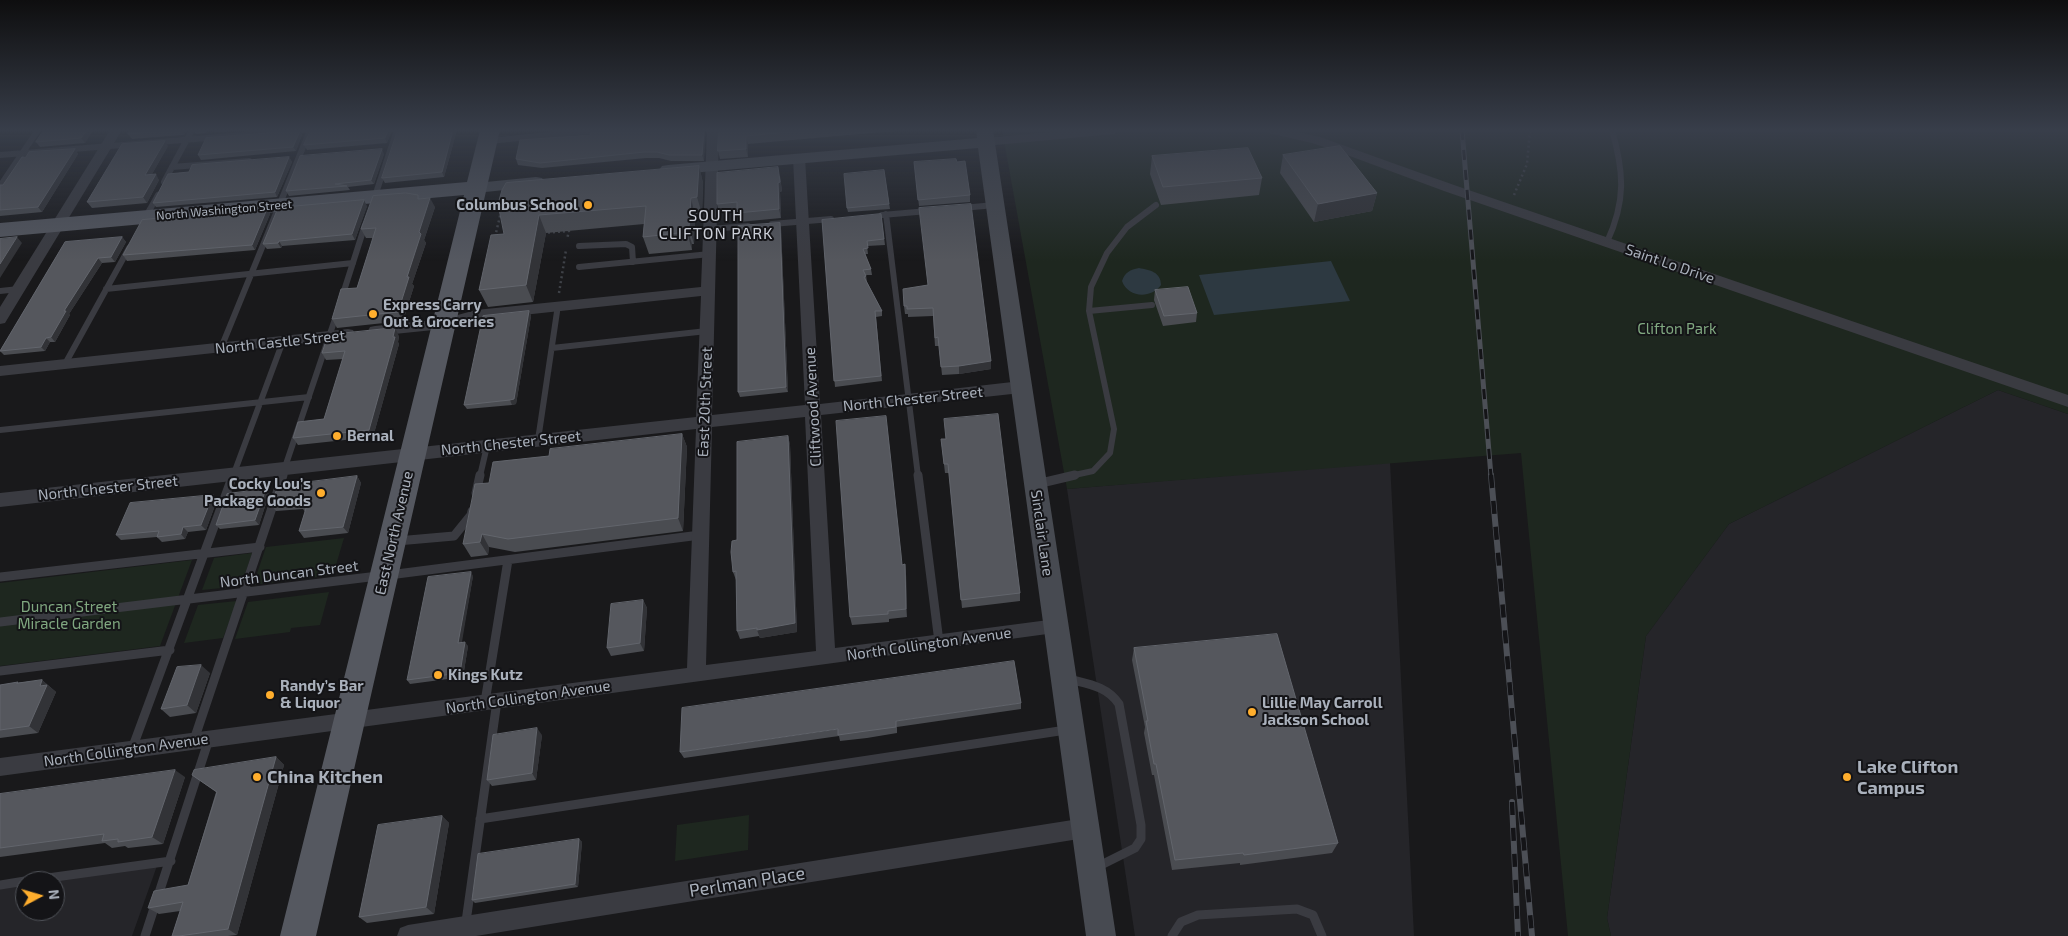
<!DOCTYPE html>
<html>
<head>
<meta charset="utf-8">
<style>
	body { margin:0 }
	#map { position:relative; width:2068px; height:936px; overflow:hidden; background:#19191b; font-family:"Exo 2",sans-serif }
	canvas { display:block }
	.north { position:absolute; left:15px; top:871px; width:50px; height:50px; box-sizing:border-box; background:#141417; border:1px solid #505359; border-radius:50%; rotate:84deg; font-size:14px; font-weight:700; line-height:20px; text-align:center; color:#aab1bc }
	.north::after { content:''; display:block; margin:auto; width:18px; height:22px; background:#ffae2d; clip-path:polygon(50% 0,100% 100%,50% 72%,0 100%) }
</style>
</head>
<body>
<div id="map">
<canvas width="2068" height="936"></canvas>
<div class="north">N</div>
</div>
<script>
const ctx = document.querySelector('canvas').getContext('2d');
ctx.lineJoin = 'round';
function paint(path, color) {
  ctx.fillStyle = color;
  ctx.fill(path, 'evenodd');
}
function trace(path, color, width, dash) {
  ctx.strokeStyle = color;
  ctx.lineWidth = width;
  ctx.lineCap = dash ? 'butt' : 'round';
  ctx.setLineDash(dash || []);
  ctx.stroke(path);
}
function drawText(font, color, halo, rows, align = 'center') {
  ctx.font = font + ' "Exo 2",sans-serif';
  ctx.lineWidth = 4;
  ctx.setLineDash([]);
  ctx.textBaseline = 'middle';
  ctx.strokeStyle = halo;
  ctx.fillStyle = color;
  for (const [text, x, y, turn = 0] of rows) {
    ctx.save();
    ctx.translate(x, y);
    ctx.rotate((+turn || 0) * Math.PI / 180);
    ctx.textAlign = isNaN(turn) ? turn : align;
    if (halo) ctx.strokeText(text, 0, 0);
    ctx.fillText(text, 0, 0);
    ctx.restore();
  }
}
paint(new Path2D(`
	M1998,390L2068,414V936H1611L1607,918L1646,636L1729,524Z
	M1390,462L1414,936H1135L1067,489Z
	M158,863L132,936H0V885L25,881V911H55V881Z`), '#252529');
paint(new Path2D(`
	M1002,130H2068V414L1998,390L1729,524L1646,636L1607,918L1611,936H1568L1521,453L1067,489Z
	M344,538L333,575L253,585L266,547Z
	M252,553L241,586L202,590L214,558Z
	M192,560L160,646L0,666V583Z
	M329,592L320,625L291,628L290,632L235,639L248,602Z
	M237,601L223,638L184,643L198,605Z
	M749,815L748,850L675,861L677,825Z`), '#1e271f');
paint(new Path2D(`
	M1331,261L1350,301L1214,315L1199,275Z
	M1139,268C1150,270 1161,272 1161,285C1151,299 1128,298 1122,281C1125,272 1130,270 1139,268Z`), '#2d3941');
trace(new Path2D(`
	M1514,195L1527,164L1530,130
	M543,233L569,231L567,239
	M495,237L501,212
	M559,293L566,250`), '#3f4248', 2.5, [2, 3]);
trace(new Path2D(`
	M489,141L599,130
	M0,155L305,130
	M172,167L249,161
	M164,182L192,130
	M0,186L38,130
	M374,199L397,130
	M962,208L995,205
	M886,214L918,476
	M882,215L928,211
	M145,218L158,195
	M772,224L831,219
	M710,229L748,226
	M1607,242C1626,201 1624,172 1612,130
	M579,246L626,244L632,247L633,262
	M579,267L710,254
	M106,289L353,263
	M0,291L19,289
	M342,297L365,225
	M1089,311L1152,305
	M221,348L310,130
	M552,348L707,331
	M65,364L129,248
	M0,430L309,397
	M538,440L558,305
	M233,476L283,341
	M282,476L337,313
	M480,476L487,446
	M1070,476L1093,471L1110,453L1114,429L1089,311L1091,287L1107,253L1127,227L1156,205`), '#3a3b41', 6);
trace(new Path2D(`
	M918,475L939,642
	M1037,484L1075,475
	M476,493L480,475
	M397,541L454,536L471,515L472,511
	M389,575L700,535
	M0,577L260,547
	M0,622L378,576
	M0,671L170,650
	M1069,679C1088,684 1107,686 1119,704L1141,825V839L1135,848L1095,868
	M485,702L508,560
	M194,740L283,475
	M132,749L233,475
	M480,819L1066,730
	M26,881L171,861
	M0,885L25,881
	M145,936L209,739
	M464,936L497,701
	M1172,936L1181,922L1198,915L1297,909L1313,915L1322,936`), '#3a3b41', 9);
paint(new Path2D(`
	M110,130H122L5,323L0,324V307Z
	M707,130H719L712,415L805,405L793,158L799,154L805,158L820,404L1021,381L1026,383L1029,387L1026,391L1021,393L821,415L835,648L1056,619L1062,622L1065,627L1062,632L0,776V758L687,668L696,429L0,507V493L696,417L701,296L476,320L443,329L375,336L370,335L368,331L370,327L375,326L443,319L476,310L701,287ZM805,417L816,651L706,665L712,427Z
	M1073,130H1120L1114,134L985,146L979,142L985,138Z
	M1266,130H1289L1320,137L1454,185L2068,395V407L1444,191L1339,152L1312,143L1268,133Z
	M348,329L353,330L355,334L353,338L0,376V366Z
	M1085,818L1092,821L1095,828L1092,835L1085,838L476,936H397L400,928L408,925Z`), '#3a3b41');
paint(new Path2D(`
	M976,130H993L1116,936H1086L978,148L668,175L662,174L659,170L662,166L668,165L977,138Z
	M536,177L542,178L545,182L542,186L476,193L470,192L467,188L470,184L476,183Z`), '#474a51');
paint(new Path2D(`
	M480,130H500L316,936H280L464,195L0,237V223L467,182Z`), '#555860');
const railFar1 = new Path2D(`
	M1462,130L1491,476`);
const rail = new Path2D(`
	M1491,475L1532,936
	M1512,802L1518,936`);
trace(railFar1, '#4c4f56', 5);
trace(rail, '#4c4f56', 6);
trace(railFar1, '#141417', 3, [10]);
trace(rail, '#141417', 4.5, [13]);
paint(new Path2D(`
	M44,130H93L85,143L40,147L36,142Z
	M130,130H187L184,135L132,139L128,134Z
	M193,130H207L206,133L196,134Z
	M213,130H246L215,132Z
	M311,130H392L387,143L307,150L304,145Z
	M457,130L444,177L385,183L382,178Z
	M705,130L704,161H671L659,158H646L542,168L518,165L516,159L590,135Z
	M719,130H906L748,144V157L720,159L718,151Z
	M300,131L302,135L296,151L201,160L198,155Z
	M168,146L152,174L159,180L147,203L92,208L87,202Z
	M75,149L78,154L42,212L0,216V185H3Z
	M384,154L374,184L348,187L350,190L289,196L286,191Z
	M1283,155L1377,193L1372,211L1314,222L1280,173Z
	M1152,156L1262,178L1259,195L1161,205L1150,174Z
	M289,157L292,162L277,197L156,207L153,203L189,172Z
	M914,162L970,195V202L919,206Z
	M699,166L703,183L702,214L695,215L694,244H692V250L649,254L643,237L644,224L546,233L533,302L488,307L479,290L504,234L506,183Z
	M884,170L890,209L848,212L847,208Z
	M780,176L782,191L780,192L781,218L739,222L737,211L719,213L717,204Z
	M420,199L435,207L424,240L426,243L412,284L414,286L403,321L337,328L332,319L357,288L373,238H366L361,229Z
	M367,206L355,240L282,246L281,248L267,249L263,244Z
	M267,209L270,214L255,250L127,261L123,255Z
	M881,214L885,245L867,246L868,254H865L871,269L872,275H866L867,282L882,311V316L876,317L882,381L835,387L822,220Z
	M780,223L781,228L788,392L740,397L738,392Z
	M122,237L126,242L115,262L102,263L69,314L70,315L55,342H50L45,351L4,355L0,351L65,242Z
	M928,285L991,369L959,374L942,375L939,346H935L933,316L908,317V314H905L904,306Z
	M1155,290L1197,313L1196,322L1163,326L1154,300Z
	M529,311L531,316L516,404L512,405L467,409L464,405Z
	M399,336L398,342L399,344L373,437L298,445L293,438L324,419L343,359L326,360L322,353Z
	M682,434L687,447L683,531L515,552L489,547L488,555L471,557L463,544L489,483L549,456Z
	M788,436L790,445L797,632L760,638L759,636L740,639L737,631L736,580L733,572L737,540Z
	M941,439L1020,593V601L962,608L949,473H945Z
	M357,476L361,483L348,533L304,538L299,531L305,512L303,509L276,511L271,505Z
	M269,494L259,525L220,529L216,525Z
	M213,495L217,500L206,530L188,532L185,539L162,542L157,537L121,540L116,535Z
	M902,562V565L905,564L906,573L907,617L889,619V622L852,625L850,617Z
	M473,576L461,643L468,646L463,677L410,684L407,680Z
	M643,600L647,608L644,651L611,656L607,648Z
	M1134,648L1338,843L1332,853L1240,865V863L1172,870L1154,775H1152L1144,733L1145,727L1132,660Z
	M210,673L196,713L170,717L161,709Z
	M42,680L56,692L38,733L0,738V685Z
	M1021,703V709L897,727V733L867,738L840,741L839,736L684,758L680,752Z
	M542,735L536,780L492,786L487,780Z
	M276,757L284,765L237,935L228,936H172L180,911L159,914L148,908L188,885L216,792L192,775Z
	M185,777L163,844L128,848L125,846L112,848L105,843L0,857V794Z
	M442,816L449,823L434,914L367,923L359,917Z
	M579,839L582,842L578,887L475,903L472,900Z`), '#4a4c51');
paint(new Path2D(`
	M87,130H93L85,143L81,138Z
	M180,130H187L184,135Z
	M388,130H392L387,143L385,138Z
	M453,130H457L444,177L442,172Z
	M704,130H705L704,161L702,155Z
	M300,131L302,135L296,151L293,147Z
	M746,136L748,144V157L746,149Z
	M165,141L168,146L148,181L145,175Z
	M75,149L78,154L42,212L38,207Z
	M382,149L384,154L374,184L371,180Z
	M289,157L292,162L277,197L275,192Z
	M699,166L703,183L702,214L697,197Z
	M778,167L782,191L780,192L781,218L779,209Z
	M156,174L159,180L147,203L143,197Z
	M1377,193L1372,211L1314,222L1318,204Z
	M430,198L435,207L424,240L426,243L412,284L414,286L403,321L398,312L419,232Z
	M691,198L695,215L694,244L689,227Z
	M364,200L367,206L355,240L352,234Z
	M267,209L270,214L255,250L252,245Z
	M539,215L546,233L533,302L526,285Z
	M780,223L781,228L788,392L786,387Z
	M687,227L692,244V250L687,232Z
	M17,237L22,243L0,278V264Z
	M122,237L126,242L115,262L111,257Z
	M279,241L282,246L281,248L278,243Z
	M98,258L102,263L69,314L70,315L55,342L51,337L64,311Z
	M529,311L531,316L516,404L512,405L510,400Z
	M395,328L399,336L398,342L399,344L373,437L369,430Z
	M46,338L50,342L45,351L41,347Z
	M991,361V369L959,374V366Z
	M682,434L687,447L683,531L678,518Z
	M788,436L790,445L797,632L760,638L757,630Z
	M357,476L361,483L348,533L343,527Z
	M266,489L269,494L259,525L255,520Z
	M213,495L217,500L206,530L201,525Z
	M183,527L188,532L185,539L181,534Z
	M482,534L489,547L488,555L480,542Z
	M905,564L906,573L907,617L906,609Z
	M471,572L473,576L461,648L458,643Z
	M643,600L647,608L644,651L640,643Z
	M465,642L468,646L463,677L460,673Z
	M201,665L210,673L196,713L187,705Z
	M42,680L56,692L38,733L29,726L40,686Z
	M537,728L542,735L536,780L532,773Z
	M276,757L284,765L237,935L228,929Z
	M175,770L185,777L163,844L152,837Z
	M442,816L449,823L434,914L426,907Z
	M579,839L582,842L578,887L575,884Z`), '#323337');
const building = new Path2D(`
	M44,130H87L81,138L36,142Z
	M130,130H174L128,134Z
	M311,130H388L385,138L304,145Z
	M398,130H453L442,172L382,178Z
	M591,130H704L702,155H669L657,152H644L540,163L516,159L520,140L590,135Z
	M719,130H810L746,136V149L718,151Z
	M300,131L293,147L198,155L206,138Z
	M165,141L145,175L156,174L143,197L87,202L122,144Z
	M1340,146L1377,193L1318,204L1283,155Z
	M1248,148L1262,178L1163,187L1152,156Z
	M75,149L38,207L0,210V185H3L22,157H26L29,152Z
	M382,149L371,180L335,184L347,186L286,191L300,156Z
	M289,157L275,192L153,203L168,174L189,172L192,165Z
	M956,159L957,162L965,161L970,195L918,200L914,162Z
	M699,166L697,197L691,198L689,227H687V232L643,237L646,206L539,215L526,285L479,290L491,235L504,234L498,204L502,190L506,183Z
	M778,167L780,182L778,183L779,209L737,213V202L717,204V173Z
	M884,170L889,204L847,208L844,174Z
	M406,193L418,195V199L430,198L419,232L421,234L407,277H409L398,312L332,319L341,289L357,288L376,228L361,229L373,196Z
	M364,200L352,234L279,241L278,243L263,244L278,208Z
	M971,204L991,361L959,366L941,367L938,337L935,338L933,308L907,309V306H904L903,289L928,285L919,208Z
	M267,209L252,245L123,255L142,220Z
	M881,214L884,239L867,241L868,248L863,249L871,269L863,270L866,276L864,277L882,311H875L881,376L834,381L822,220Z
	M780,223L786,387L738,392V226Z
	M17,237L0,264V239Z
	M122,237L111,257L98,258L64,311H66L51,337L46,338L41,347L0,351L65,242Z
	M1188,287L1197,313L1164,316L1155,290Z
	M529,311L514,399L510,400L464,405L483,316Z
	M395,328L393,337H395L369,430L293,438L298,422L324,419L345,351L322,353L328,335Z
	M998,414L1020,593L961,600L948,464H944L941,439H946L944,419Z
	M886,416L901,554L902,565L905,564L906,609L888,611V614L850,617L836,421Z
	M682,434L678,518L508,539L482,534L480,542L463,544L475,484L489,483L493,462L549,456L550,449Z
	M788,436L795,623L757,630V628L737,631L736,571L733,572L731,552L732,541L737,540V442Z
	M357,476L343,527L299,531L307,505L300,506L301,502L271,505L278,486Z
	M266,489L255,520L216,525L227,494Z
	M213,495L201,525L183,527L181,534L157,537L159,531L116,535L130,503Z
	M471,572L458,643L465,642L460,673L407,680L428,577Z
	M643,600L640,643L607,648L611,604Z
	M1277,634L1338,843L1244,855L1243,853L1175,860L1156,764H1154L1150,743L1146,721H1148L1134,648Z
	M1014,661L1021,703L896,721V727L866,731L838,735V729L680,752L682,708Z
	M201,665L187,705L161,709L177,667Z
	M42,680L40,686L47,685L29,726L0,730V685L18,682L17,683Z
	M537,728L532,773L487,780L493,735Z
	M276,757L228,929L179,936H172L183,902L148,908L154,891L188,885L217,792L192,775L194,770Z
	M175,770L152,837L118,842V839L102,841L104,834L0,848V794Z
	M442,816L426,907L359,917L378,825Z
	M579,839L575,884L472,900L478,854Z`);
paint(building, '#55575d');
trace(building, '#62656c', 1);
const sky = ctx.createLinearGradient(0, 0, 0, 261);
sky.addColorStop(0, '#0e0e0f');
sky.addColorStop(0.5, '#383e4a');
sky.addColorStop(1, '#383e4a00');
ctx.fillStyle = sky;
ctx.fillRect(0, 0, 2068, 261);
for (const [x, y, r, color] of [
	[588,205,5,"#ffae2d"],
	[373,314,5,"#ffae2d"],
	[337,436,5,"#ffae2d"],
	[321,493,5,"#ffae2d"],
	[438,675,5,"#ffae2d"],
	[270,695,5,"#ffae2d"],
	[1252,712,5,"#ffae2d"],
	[257,777,5,"#ffae2d"],
	[1847,777,5,"#ffae2d"]
]) {
  const dot = new Path2D();
  dot.arc(x, y, r, 0, 2 * Math.PI);
  ctx.fillStyle = color;
  ctx.fill(dot);
  trace(dot, '#141417', 2);
}
drawText('12px', '#aab1bc', '#141417', [
	["North Washington Street",224,210,-5]
]);
drawText('bold 15px', '#aab1bc', '#141417', [
	["Columbus School",578,205,"right"],
	["Express Carry",383,305],
	["Out & Groceries",383,322],
	["Bernal",347,436],
	["Cocky Lou’s",311,484,"right"],
	["Package Goods",311,501,"right"],
	["Kings Kutz",448,675],
	["Randy’s Bar",280,686],
	["& Liquor",280,703],
	["Lillie May Carroll",1262,703],
	["Jackson School",1262,720]
], 'left');
drawText('15px', '#aab1bc', '#141417', [
	["Saint Lo Drive",1670,264,19],
	["North Castle Street",280,342,-6],
	["North Chester Street",913,399,-6],
	["East 20th Street",705,402,-88],
	["Cliftwood Avenue",813,407,-93],
	["North Chester Street",511,443,-6],
	["North Chester Street",108,488,-6],
	["East North Avenue",394,533,-77],
	["Sinclair Lane",1042,533,82],
	["North Duncan Street",289,574,-7],
	["North Collington Avenue",929,644,-8],
	["North Collington Avenue",528,697,-8],
	["North Collington Avenue",126,750,-8]
]);
drawText('15px', '#80a880', '#141417', [
	["Clifton Park",1677,329],
	["Duncan Street",69,607],
	["Miracle Garden",69,624]
]);
ctx.letterSpacing = '1px';
drawText('16px', '#cccfd8', '#141417', [
	["SOUTH",716,216],
	["CLIFTON PARK",716,234]
]);
ctx.letterSpacing = '0px';
drawText('bold 18px', '#aab1bc', '#141417', [
	["Lake Clifton",1857,767],
	["Campus",1857,788],
	["China Kitchen",267,777]
], 'left');
drawText('18px', '#aab1bc', '#141417', [
	["Perlman Place",747,882,-9]
]);
</script>
</body>
</html>
